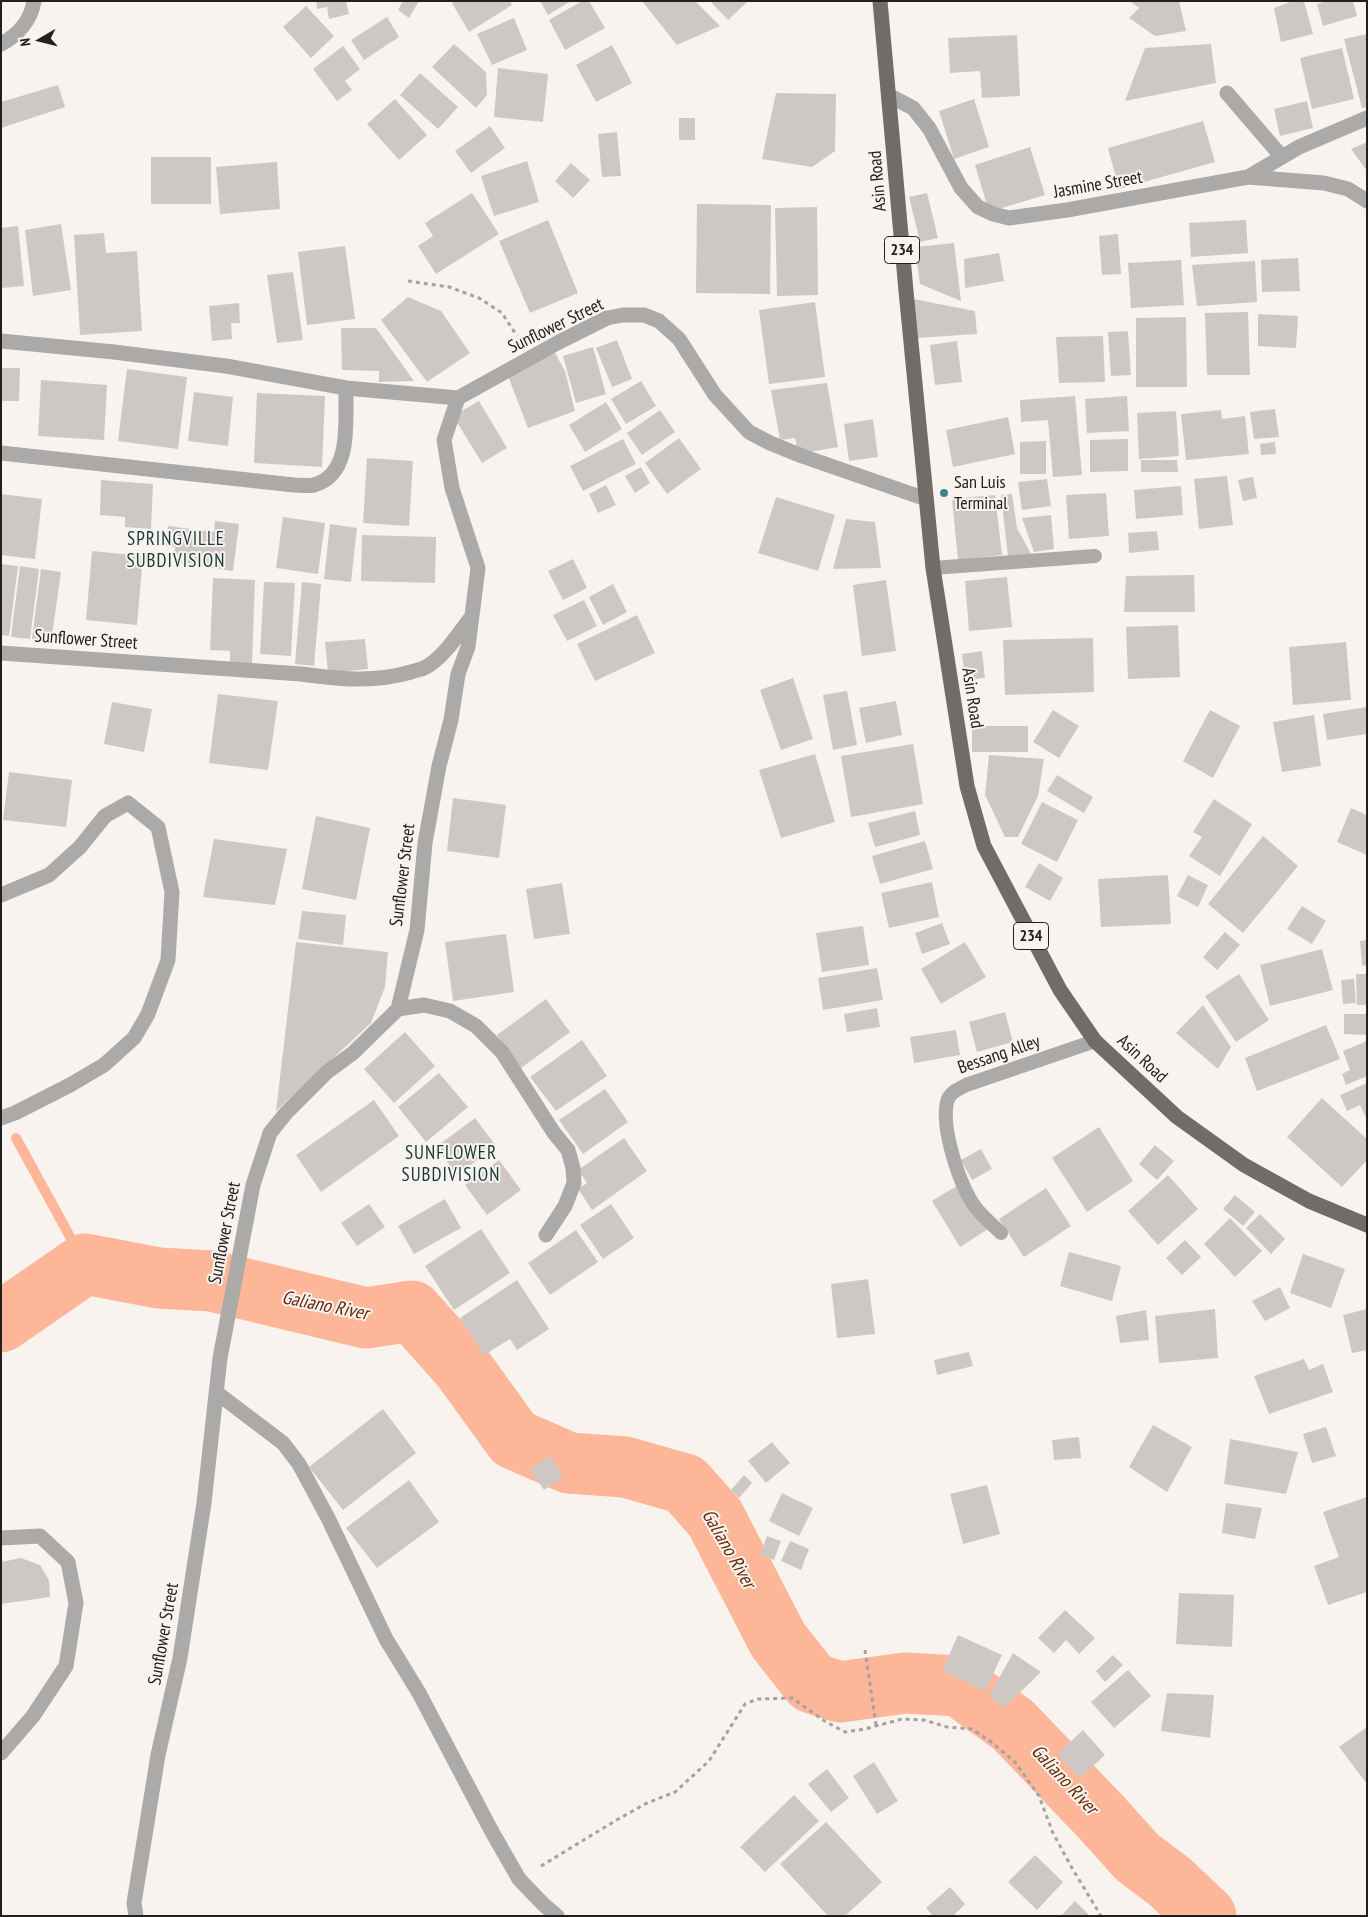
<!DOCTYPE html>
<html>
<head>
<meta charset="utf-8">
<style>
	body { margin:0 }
	#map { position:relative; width:1368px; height:1917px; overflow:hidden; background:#f9f3f0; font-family:"PT Sans Narrow",sans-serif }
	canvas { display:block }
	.frame { position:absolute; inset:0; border:2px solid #22201f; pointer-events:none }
	.north { position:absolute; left:15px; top:15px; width:50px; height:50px; -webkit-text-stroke:4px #f9f3f0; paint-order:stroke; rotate:262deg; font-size:14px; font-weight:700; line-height:20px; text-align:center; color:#22201f }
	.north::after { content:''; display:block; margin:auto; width:18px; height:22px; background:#22201f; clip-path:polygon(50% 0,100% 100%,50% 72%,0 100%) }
</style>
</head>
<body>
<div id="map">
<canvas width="1368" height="1917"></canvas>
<div class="frame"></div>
<div class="north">N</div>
</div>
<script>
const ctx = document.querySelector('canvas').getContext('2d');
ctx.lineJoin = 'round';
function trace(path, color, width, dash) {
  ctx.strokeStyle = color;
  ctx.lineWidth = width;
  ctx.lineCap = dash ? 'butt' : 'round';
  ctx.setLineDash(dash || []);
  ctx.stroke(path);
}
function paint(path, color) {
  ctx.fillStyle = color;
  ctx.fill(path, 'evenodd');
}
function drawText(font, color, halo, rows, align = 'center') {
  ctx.font = font + ' "PT Sans Narrow",sans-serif';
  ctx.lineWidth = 4;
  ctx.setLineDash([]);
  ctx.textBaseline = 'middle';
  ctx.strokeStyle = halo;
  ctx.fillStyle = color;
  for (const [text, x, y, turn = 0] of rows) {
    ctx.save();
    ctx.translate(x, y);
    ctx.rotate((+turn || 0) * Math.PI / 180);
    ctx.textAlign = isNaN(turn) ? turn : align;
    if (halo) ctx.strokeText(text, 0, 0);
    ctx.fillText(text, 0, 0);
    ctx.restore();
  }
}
trace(new Path2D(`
	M16,1138L85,1264`), '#fdb697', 10);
trace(new Path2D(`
	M1,1322L85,1264L159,1278L212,1281L366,1318L412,1311L462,1367L514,1439L569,1463L625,1467L685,1484L715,1518L778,1640L812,1683L840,1692L905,1683L959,1686L1013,1725L1102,1818L1137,1857L1170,1882L1206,1916`), '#fdb697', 61);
paint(new Path2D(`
	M316,1H346L349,14L329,19L327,7L317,9Z
	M403,1H419L409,18L398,10Z
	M455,1H510L512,5L469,32L452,3Z
	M540,1H571L548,15Z
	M582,1H589L605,28L565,50L549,20Z
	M642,1H695L720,26L677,45Z
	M710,1H748L728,20Z
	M1130,1H1179L1186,31L1155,36L1129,18L1139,8Z
	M1293,1H1304L1313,34L1281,42L1274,8Z
	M1327,1H1353L1357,16L1323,26L1317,4Z
	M306,6L334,36L311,58L283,27Z
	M387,17L399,37L364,60L351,40Z
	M514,18L527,50L492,65L477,34Z
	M1367,34V107L1362,108L1344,39Z
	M1017,35L1020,96L982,98L980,71L950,73L948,38Z
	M454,44L486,72L487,95L476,108L432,67Z
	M1211,44L1216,83L1125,101L1145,48Z
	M612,45L632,83L596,102L576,65Z
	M343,46L360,69L345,81L352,90L337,101L313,69Z
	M1342,48L1354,99L1312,109L1300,58Z
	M498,68L548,74L543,122L494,117Z
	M420,73L458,107L438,129L400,95Z
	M58,85L65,107L1,128V102Z
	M776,93L836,94L835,151L812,167L762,159Z
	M395,99L427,135L399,160L367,124Z
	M974,99L989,147L954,159L939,111Z
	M1307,101L1313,128L1280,136L1274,109Z
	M679,118H695V140H679Z
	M1203,121L1215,162L1119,189L1108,148Z
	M490,126L505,148L471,173L455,151Z
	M617,132L621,176L602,177L598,134Z
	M1367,142V171L1351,149Z
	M1030,147L1045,195L989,212L975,165Z
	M151,157H211V204H151Z
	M527,161L539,202L494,216L481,176Z
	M277,162L280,209L220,214L216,167Z
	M571,163L590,180L573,198L555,181Z
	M472,193L499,234L436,274L418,246L433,236L425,223Z
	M927,193L938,238L920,242L909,197Z
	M697,204L771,205L770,294L696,293Z
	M817,207L818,295L777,296L775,208Z
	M548,220L578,293L530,313L499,241Z
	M1246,220L1248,253L1191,257L1189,223Z
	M61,224L71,290L33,296L25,230Z
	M18,226L24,286L1,288V228Z
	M104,233L106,253L137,251L142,331L80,335L74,235Z
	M1118,234L1121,274L1102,275L1099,236Z
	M954,243L961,301L920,284L915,247Z
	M345,246L355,319L307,325L298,252Z
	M999,253L1004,281L965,288L964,259Z
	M1298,258L1300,291L1262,292L1261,260Z
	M1181,260L1184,305L1131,308L1128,263Z
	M1255,261L1257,302L1197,306L1192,265Z
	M293,272L303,340L277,343L267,275Z
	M408,297L441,311L470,353L427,382L381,320Z
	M913,299L975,311L977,334L916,338Z
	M815,302L825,377L769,384L759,310Z
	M239,303L240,323H231L232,339L212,341L209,306Z
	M1248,312L1250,375H1207L1205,313Z
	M1258,314L1298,316L1296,348L1258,346Z
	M1186,317L1187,387H1136V318Z
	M341,328H376L414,381L379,382V371L342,370Z
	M1128,331L1131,375L1111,376L1108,332Z
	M1103,336L1105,382L1059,383L1056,337Z
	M617,340L632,379L612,387L596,348Z
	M957,341L962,382L935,385L930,345Z
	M593,347L606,394L576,403L563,356Z
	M554,351L565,371L575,411L528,428L508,376Z
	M1,368H20L19,401H1Z
	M127,369L187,377L178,449L118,441Z
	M41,380L107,385L104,440L38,436Z
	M641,381L656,406L626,424L611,399Z
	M827,383L838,447L798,454L795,438L780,440L771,390Z
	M194,392L233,397L228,446L188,441Z
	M257,393L325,396L322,467L254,463Z
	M1075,396L1082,475L1053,477L1048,420L1021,422L1020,400Z
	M1127,396L1129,431L1087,433L1085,399Z
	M479,401L507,448L482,463L453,416Z
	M606,402L622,429L585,452L569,425Z
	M1275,409L1279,437L1254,439L1250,412Z
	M660,410L675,432L642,455L627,433Z
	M1221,410L1222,419L1245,416L1249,454L1186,460L1181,414Z
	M1176,411L1179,456L1139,459L1137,413Z
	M1008,417L1015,454L953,467L946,430Z
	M873,419L878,457L849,461L844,424Z
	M679,438L701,469L667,494L645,463Z
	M623,439L636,464L583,491L570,466Z
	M1128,439V471L1090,472V440Z
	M1046,441V474H1020V442Z
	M1275,442L1276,454L1261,455L1260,444Z
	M367,458L413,461L409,526L363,523Z
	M1141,460H1177L1178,472H1141Z
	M641,467L650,483L635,493L625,476Z
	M1227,476L1233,525L1199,529L1194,479Z
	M1253,477L1257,498L1243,501L1238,480Z
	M1047,479L1051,506L1022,510L1018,482Z
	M101,480L153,484L151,529L125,527V517L100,515Z
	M606,485L616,505L598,513L589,494Z
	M1181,486L1183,515L1136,519L1134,490Z
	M1106,493L1109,536L1069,539L1066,495Z
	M1,494L42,499L35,559L1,555Z
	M1012,494L1017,528L1031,554L1008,557L1001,495Z
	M995,495L1002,555L958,560L952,499Z
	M776,497L835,515L818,571L758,553Z
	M1051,515L1054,549L1034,552L1022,518Z
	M283,517L325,523L318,574L276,568Z
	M846,519L875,522L881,568L833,569Z
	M215,521L239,524L233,571L174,562L175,547L165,545L168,526L214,532Z
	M330,524L357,528L351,582L324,579Z
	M1157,531L1159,550L1129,553L1128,533Z
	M362,535L436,537L435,583L361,581Z
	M92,551L143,556L137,625L86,620Z
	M573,559L587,588L563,600L548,571Z
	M1,564L18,566L9,636L1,635Z
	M20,566L39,569L30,639L11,637Z
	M41,569L61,572L51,642L32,639Z
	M1194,575L1195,612H1124L1126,576Z
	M1007,577L1012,627L969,631L965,581Z
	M213,578L255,580L252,664L230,663V651L210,650Z
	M886,580L896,651L862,656L853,585Z
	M264,582L295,583L291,656L260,654Z
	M302,582L321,584L314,666L295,664Z
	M613,584L627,612L603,625L589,597Z
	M584,600L597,626L567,641L553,615Z
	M637,615L655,653L595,681L577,644Z
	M1178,625L1180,677L1128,679L1126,627Z
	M1093,638L1094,692L1005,695L1003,640Z
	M365,639L368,669L328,673L325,642Z
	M1346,642L1351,700L1293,705L1289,647Z
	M982,651L985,678L965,680L962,654Z
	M793,678L813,739L781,750L760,690Z
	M847,691L857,745L833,750L823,695Z
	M218,694L278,701L268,770L209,763Z
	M896,701L902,735L866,743L859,708Z
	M112,702L152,709L144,752L104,744Z
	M1367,707V734L1327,740L1323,714Z
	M1053,710L1079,726L1059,758L1033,742Z
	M1210,710L1240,726L1213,778L1183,761Z
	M1314,715L1321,766L1282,772L1273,722Z
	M972,726H1028V752H972Z
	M913,744L923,804L851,817L841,756Z
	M815,754L835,822L781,838L759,770Z
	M989,755L1044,759L1038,796L1018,837H1005L985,795Z
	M9,772L72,780L66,827L3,820Z
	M1057,775L1093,797L1084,813L1047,791Z
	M453,798L506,805L499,858L447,851Z
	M1214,799L1252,824L1220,876L1189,856L1202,837L1193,832Z
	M1042,802L1078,820L1057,862L1021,844Z
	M1351,808L1367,815V855L1337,842Z
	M915,811L920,835L875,847L868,823Z
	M316,816L370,828L356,900L302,889Z
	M1263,836L1298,866L1243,933L1208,904Z
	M214,839L287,849L275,905L203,897Z
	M925,841L933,869L880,884L872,856Z
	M1039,863L1063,878L1050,901L1025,887Z
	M1168,875L1171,924L1101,927L1098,879Z
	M1188,875L1208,885L1198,907L1177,896Z
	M932,882L939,917L889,928L881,893Z
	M562,883L570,934L534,939L526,889Z
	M1302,906L1326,921L1312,944L1287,929Z
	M302,911L346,915L343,945L298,939Z
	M942,923L950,944L922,954L915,933Z
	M863,926L869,965L822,972L816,933Z
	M1225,932L1240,945L1217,970L1203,957Z
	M506,934L514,992L453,1001L445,942Z
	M1367,940V965L1362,966L1360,941Z
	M296,942L388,952L385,987L371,1023L276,1111Z
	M965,942L986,977L941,1004L921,969Z
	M1322,949L1333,990L1270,1006L1260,965Z
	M877,968L883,1000L823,1010L818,978Z
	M1239,974L1269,1020L1236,1042L1205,996Z
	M1356,974H1367V1005H1357Z
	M1354,979L1356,1003L1343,1004L1341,980Z
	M546,999L570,1032L521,1068L497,1035Z
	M1203,1005L1231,1047L1218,1069L1176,1033Z
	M877,1008L880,1027L847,1032L844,1014Z
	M1005,1012L1013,1042L977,1052L969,1022Z
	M1344,1014H1367V1035L1344,1034Z
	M1326,1025L1340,1059L1257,1091L1245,1058Z
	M956,1030L960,1055L914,1063L910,1037Z
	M405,1032L435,1066L394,1103L364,1069Z
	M582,1040L607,1076L556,1111L530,1077Z
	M1367,1041V1076L1346,1085L1342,1074L1350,1070L1343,1051Z
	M439,1073L468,1107L426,1142L398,1107Z
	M1367,1083V1120L1360,1105L1347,1111L1340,1095Z
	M605,1089L628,1122L583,1154L559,1120Z
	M1322,1098L1367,1139V1160L1342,1187L1287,1137Z
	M374,1100L399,1136L321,1192L296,1155Z
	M475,1118L496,1146L457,1175L436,1147Z
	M1099,1127L1133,1181L1087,1212L1052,1158Z
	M624,1138L647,1171L592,1210L578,1189L587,1183L578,1170Z
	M1155,1145L1174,1161L1157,1180L1139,1164Z
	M981,1149L992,1169L972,1180L961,1160Z
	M499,1160L521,1190L487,1215L465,1185Z
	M1168,1175L1198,1209L1158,1245L1128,1211Z
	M960,1184L988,1229L960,1247L932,1201Z
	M1046,1188L1071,1226L1024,1257L999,1219Z
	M1235,1195L1255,1212L1243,1226L1223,1209Z
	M445,1199L461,1228L414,1254L398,1226Z
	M369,1204L385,1227L357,1246L341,1223Z
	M611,1204L634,1238L603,1259L580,1225Z
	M1260,1214L1285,1239L1271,1254L1246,1228Z
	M1230,1218L1262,1251L1235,1277L1204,1244Z
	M481,1229L510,1273L454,1310L425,1266Z
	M576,1230L598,1262L550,1295L528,1263Z
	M1185,1240L1201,1257L1182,1275L1166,1258Z
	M1069,1252L1121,1266L1112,1301L1060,1286Z
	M1303,1254L1345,1269L1331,1308L1290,1293Z
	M868,1279L875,1334L837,1338L831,1284Z
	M517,1280L549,1329L517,1350L510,1339L484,1355L460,1318Z
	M1280,1287L1290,1308L1265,1321L1252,1301Z
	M1215,1309L1218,1358L1159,1363L1155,1316Z
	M1367,1309V1350L1352,1353L1343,1315Z
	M1146,1310L1149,1340L1120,1343L1116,1316Z
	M969,1352L973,1366L937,1375L934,1360Z
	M1304,1359L1309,1370L1323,1364L1333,1392L1269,1414L1254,1376Z
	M383,1409L416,1453L343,1510L309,1467Z
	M1153,1425L1192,1447L1167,1492L1129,1467Z
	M1326,1427L1336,1456L1312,1463L1303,1434Z
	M1079,1437L1081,1458L1054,1460L1052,1440Z
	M1230,1439L1298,1452L1286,1494L1224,1484Z
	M772,1442L790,1463L766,1483L748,1461Z
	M550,1456L563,1477L544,1490L530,1469Z
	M744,1475L752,1483L739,1498L731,1490Z
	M409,1480L439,1522L377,1568L346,1528Z
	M987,1485L1000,1534L963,1544L950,1494Z
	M782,1493L813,1508L799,1536L769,1521Z
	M1367,1497V1592L1328,1605L1314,1566L1339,1557L1323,1512Z
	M1226,1503L1262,1508L1255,1539L1222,1533Z
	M767,1536L781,1541L774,1560L760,1555Z
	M790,1541L809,1549L801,1570L781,1561Z
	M21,1558L40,1565L49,1580L50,1597L1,1604V1562Z
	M1179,1593L1234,1595L1232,1647L1176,1644Z
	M1065,1610L1095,1638L1079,1654L1066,1640L1054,1653L1038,1638Z
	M958,1635L1002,1655L985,1691L942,1671Z
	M1013,1653L1041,1672L1004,1708L989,1696Z
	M1113,1655L1123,1665L1105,1682L1096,1671Z
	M1128,1670L1151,1696L1114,1728L1091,1702Z
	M1167,1693L1214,1695L1210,1738L1161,1731Z
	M1367,1727V1784L1339,1747Z
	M1083,1730L1105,1755L1080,1778L1057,1754Z
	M874,1762L898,1801L877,1814L853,1776Z
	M827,1769L849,1798L831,1812L808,1784Z
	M794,1795L819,1821L765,1872L740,1847Z
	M826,1822L882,1882L845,1916H828L780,1864Z
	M1035,1855L1063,1882L1037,1910L1008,1882Z
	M950,1887L965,1904L953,1916H933L926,1908Z
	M1075,1901L1090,1916H1061Z`), '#cec8c5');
trace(new Path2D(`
	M408,281L449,287L479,298L502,313L517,336
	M865,1650L876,1725
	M541,1866L615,1821L645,1804L675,1792L709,1761L745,1704L758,1699L792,1698L826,1722L845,1732L865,1729L902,1719L924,1720L947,1727L972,1729L990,1741L1015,1762L1039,1796L1053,1833L1072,1868L1101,1916`), '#a5a19f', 3, [4, 4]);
trace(new Path2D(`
	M933,568L1095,556
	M1001,1233C993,1225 983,1217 976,1208C960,1187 941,1129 947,1102C949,1093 958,1089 966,1085L1095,1041`), '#acaaa8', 14);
trace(new Path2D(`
	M1,44C18,35 31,20 34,1
	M1227,93L1282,157
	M890,96L913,108L929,128L961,188L978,207L993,214L1009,218L1067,210L1248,177L1324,183L1348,189L1367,201
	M1248,177L1299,147L1367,118
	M1,341L114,352L226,366L346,388L458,398
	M1,453L294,485C300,485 308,486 314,485C353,474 345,420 346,388
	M1,653L301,674C338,679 374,683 411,672C416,670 421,670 426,667C445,656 458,634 472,616
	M1,895L49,875L80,847L105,816L128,803L158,827L172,892L168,960L148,1014L134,1038L104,1065L70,1085L15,1113L1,1118
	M398,1009L424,1005L450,1011L476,1026L502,1052L554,1133L568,1150L573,1168L574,1183L565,1206L546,1235
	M217,1393L283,1443L299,1464L328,1518L386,1639L419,1693L491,1830L519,1879L543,1904L557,1916
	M1,1538L40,1536L68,1562L76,1603L66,1666L33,1716L1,1753
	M136,1916L134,1903L158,1755L180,1658L204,1503L220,1358L253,1185L270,1133L286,1113L327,1072L353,1053L398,1009L417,930L425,843L439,766L451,720L458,674L468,647L478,568L452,488L444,440L458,398L559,342L607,318L623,315H644L659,321L679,339L715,395L749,432L770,443L802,456L926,499`), '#acaaa8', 15);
trace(new Path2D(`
	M880,1L906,291L933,568L967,786L984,846L1060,990L1095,1041L1177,1117L1244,1165L1309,1201L1367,1225`), '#716c6a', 15);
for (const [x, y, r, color] of [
	[944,493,5,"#3c8584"]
]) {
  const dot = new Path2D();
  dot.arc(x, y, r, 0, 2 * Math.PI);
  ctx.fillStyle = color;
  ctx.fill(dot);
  trace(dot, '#f9f3f0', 2);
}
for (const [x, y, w] of [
	[902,250,35],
	[1031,936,35]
]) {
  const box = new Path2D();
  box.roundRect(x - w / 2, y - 13.5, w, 27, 4);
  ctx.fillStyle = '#f9f3f0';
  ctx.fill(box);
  trace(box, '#22201f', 1);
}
drawText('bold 16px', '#22201f', null, [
	["234",902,250],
	["234",1031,936]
]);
drawText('18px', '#22201f', '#f9f3f0', [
	["Asin Road",878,181,-95],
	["Jasmine Street",1098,185,-10],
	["Sunflower Street",556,326,-26],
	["Sunflower Street",86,640,4],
	["Asin Road",972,698,81],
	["Sunflower Street",403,875,-83],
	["Bessang Alley",999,1055,-19],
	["Asin Road",1142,1059,43],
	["Sunflower Street",225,1233,-79],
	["Sunflower Street",164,1634,-80]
]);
drawText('18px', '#22201f', '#f9f3f0', [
	["San Luis",954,483],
	["Terminal",954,504]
], 'left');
ctx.letterSpacing = '1px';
drawText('19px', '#173a39', '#f9f3f0', [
	["SPRINGVILLE",176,540],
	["SUBDIVISION",176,562],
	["SUNFLOWER",451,1154],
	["SUBDIVISION",451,1176]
]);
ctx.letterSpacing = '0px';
drawText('italic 19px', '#682a07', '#f9f3f0', [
	["Galiano River",325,1306,11],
	["Galiano River",728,1549,60],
	["Galiano River",1064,1780,47]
]);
</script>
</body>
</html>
